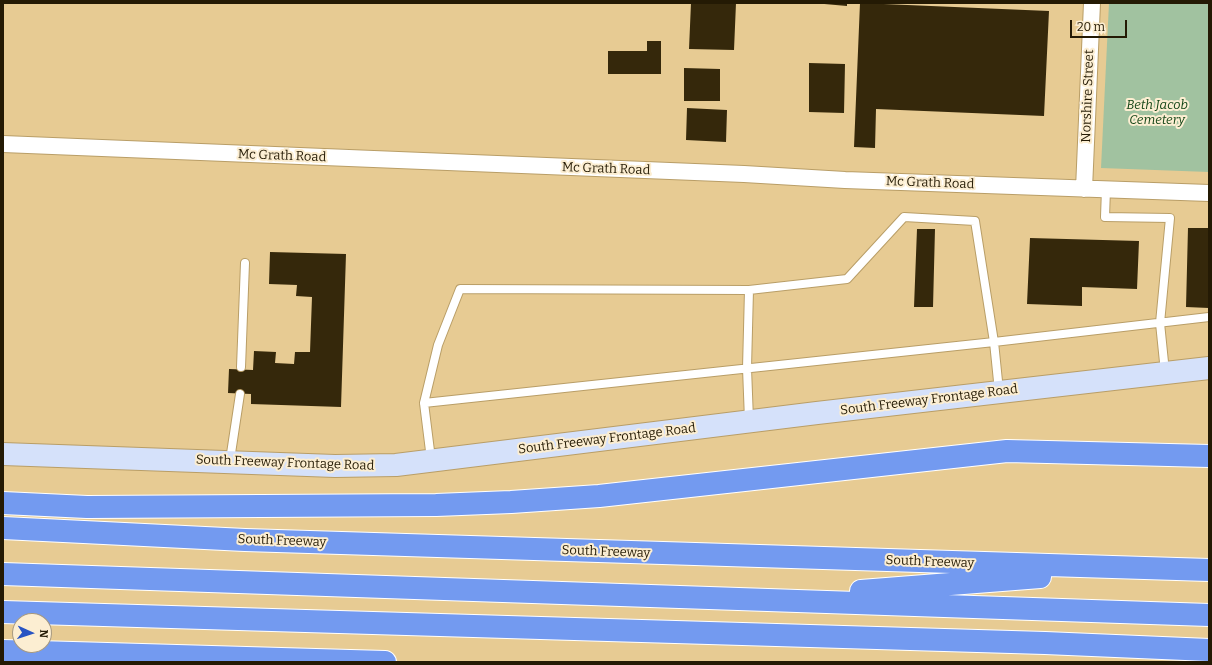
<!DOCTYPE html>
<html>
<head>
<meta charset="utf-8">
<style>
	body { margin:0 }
	#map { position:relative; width:1212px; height:665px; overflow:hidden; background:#e7cb93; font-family:Bitter,serif }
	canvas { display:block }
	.frame { position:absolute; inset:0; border:4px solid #241a04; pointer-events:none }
	.north { position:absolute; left:12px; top:613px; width:40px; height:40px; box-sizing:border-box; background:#fceed2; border:1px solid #a69980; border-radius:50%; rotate:93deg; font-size:11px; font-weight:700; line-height:16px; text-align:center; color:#241a04 }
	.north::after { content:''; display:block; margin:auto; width:14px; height:18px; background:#2854c3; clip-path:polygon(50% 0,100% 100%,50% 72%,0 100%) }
	.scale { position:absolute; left:1070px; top:20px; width:57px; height:18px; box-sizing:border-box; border:2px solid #241a04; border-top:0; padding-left:5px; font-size:12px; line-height:14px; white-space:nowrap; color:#241a04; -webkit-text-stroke:3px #fceed2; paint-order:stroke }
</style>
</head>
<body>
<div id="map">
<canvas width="1212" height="665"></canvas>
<div class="frame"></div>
<div class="north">N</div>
<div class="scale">20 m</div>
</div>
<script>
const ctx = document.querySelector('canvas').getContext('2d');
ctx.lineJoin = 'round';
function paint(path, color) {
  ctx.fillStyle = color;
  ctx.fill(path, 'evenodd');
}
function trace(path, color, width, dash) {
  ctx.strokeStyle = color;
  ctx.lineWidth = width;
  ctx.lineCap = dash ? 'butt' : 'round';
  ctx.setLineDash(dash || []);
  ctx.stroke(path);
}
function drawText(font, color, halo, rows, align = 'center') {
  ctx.font = font + ' Bitter,serif';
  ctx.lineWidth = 4;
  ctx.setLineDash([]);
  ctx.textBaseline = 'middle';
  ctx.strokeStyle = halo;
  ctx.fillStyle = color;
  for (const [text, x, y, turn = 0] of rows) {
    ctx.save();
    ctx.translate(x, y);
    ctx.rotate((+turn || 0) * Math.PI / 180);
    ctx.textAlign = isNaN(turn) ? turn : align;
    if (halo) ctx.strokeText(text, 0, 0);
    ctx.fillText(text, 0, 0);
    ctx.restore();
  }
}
paint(new Path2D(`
	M1109,3H1209V172L1101,168Z`), '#a1c2a0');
paint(new Path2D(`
	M691,3H736L734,50L689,49Z
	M813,3H847V6Z
	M860,3L1049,11L1044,116L876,109L875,148L854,147Z
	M647,41H661V74H608V51H647Z
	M809,63L845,64L844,113L809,112Z
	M684,68L720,69V101H684Z
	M687,108L727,110L726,142L686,140Z
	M1188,228H1209V308L1186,307Z
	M917,229H935L933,307H914Z
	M1030,238L1139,241L1137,289L1082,287V306L1027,304Z
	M270,252L346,254L341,407L251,404V394L228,393L229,369L253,370L254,351L276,352L275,363L294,364L295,352H310L312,297L296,296L297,285L269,284Z`), '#35280b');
const service = new Path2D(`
	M1106,189L1105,217L1170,218L1160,323L1165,372
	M241,367L245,263
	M424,403L438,345L460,289L749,290
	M749,420L747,368L749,290L847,279L904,217L975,221L994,342L999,391
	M431,459L424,403L994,342L1209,317
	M230,460L240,394`);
const minor = new Path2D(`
	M3,144L744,174L845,180L1209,193
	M1084,189L1092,3`);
const secondary = new Path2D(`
	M3,454L335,466L396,465L817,413L1209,368`);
const motorway = new Path2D(`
	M3,503L87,507L436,505L511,502L599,496L1007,451L1209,456
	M3,528L245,540L1209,570
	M3,574L1209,615
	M861,591L1040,577
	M3,612L1045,643L1209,650
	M3,651L385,662`);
trace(service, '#b99e67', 10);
trace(minor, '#b99e67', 18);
trace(secondary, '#b99e67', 24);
trace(motorway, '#fff', 24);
trace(service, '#fff', 8);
trace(minor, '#fff', 16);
trace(secondary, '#d5e1fa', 22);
trace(motorway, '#739af0', 22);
drawText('13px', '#241a04', '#fceed2', [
	["Norshire Street",1088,96,-88],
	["Mc Grath Road",282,156,2],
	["Mc Grath Road",606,169,2],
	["Mc Grath Road",930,183,2],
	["South Freeway Frontage Road",929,400,-7],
	["South Freeway Frontage Road",607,439,-7],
	["South Freeway Frontage Road",285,463,2],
	["South Freeway",282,541,2],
	["South Freeway",606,552,2],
	["South Freeway",930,562,2]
]);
drawText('italic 13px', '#134516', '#fceed2', [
	["Beth Jacob",1157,105],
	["Cemetery",1157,120]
]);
</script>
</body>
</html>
